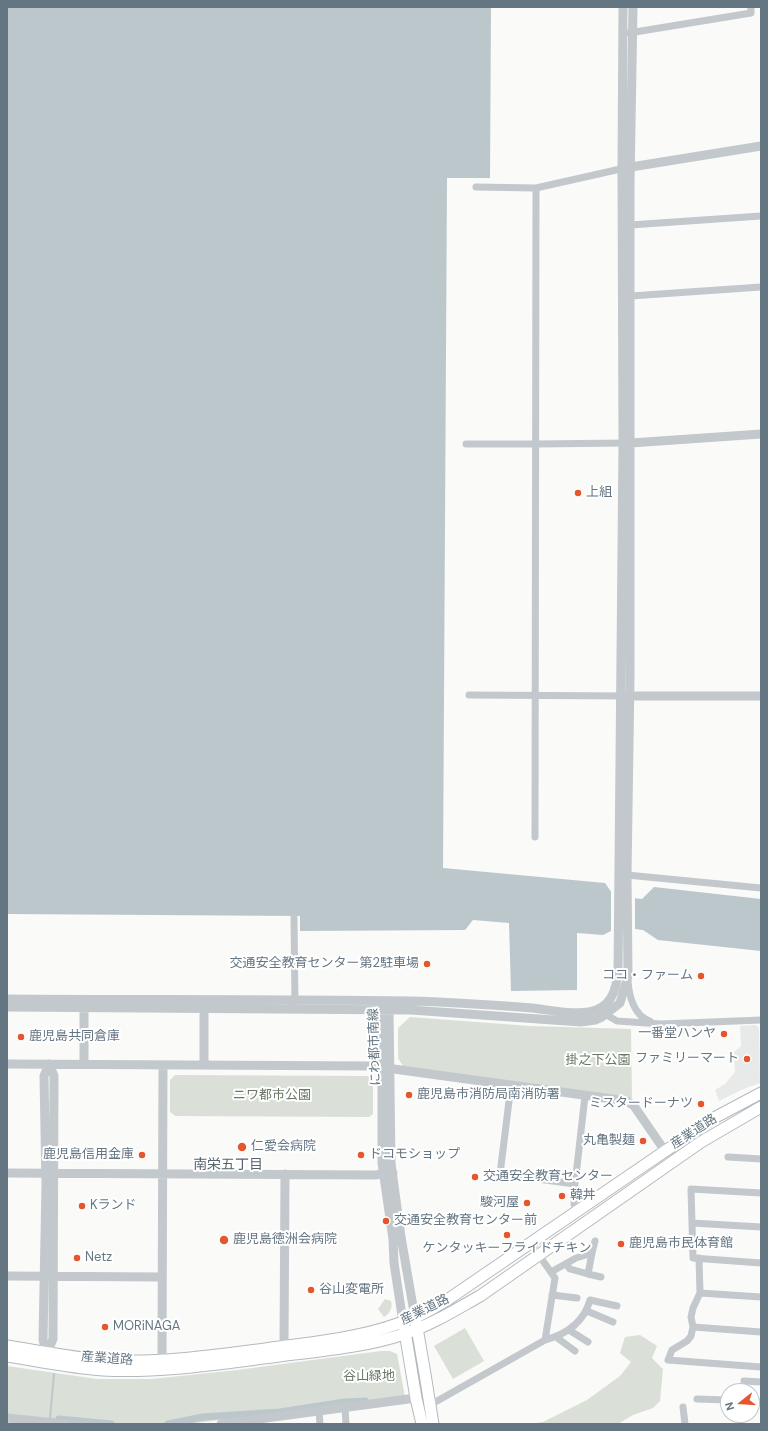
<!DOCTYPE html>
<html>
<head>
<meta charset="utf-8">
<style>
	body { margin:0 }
	#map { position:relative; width:768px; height:1431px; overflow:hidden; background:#fafaf8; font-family:"DM Sans",sans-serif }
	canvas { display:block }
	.frame { position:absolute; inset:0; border:8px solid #657683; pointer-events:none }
	.north { position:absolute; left:720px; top:1383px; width:40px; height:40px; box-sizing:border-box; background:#fff; border:1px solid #c1c8cd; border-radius:50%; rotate:253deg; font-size:11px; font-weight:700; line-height:16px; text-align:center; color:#657683 }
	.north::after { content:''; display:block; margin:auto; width:14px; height:18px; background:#e4572e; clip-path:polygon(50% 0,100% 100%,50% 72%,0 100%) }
</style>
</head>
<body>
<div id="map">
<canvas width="768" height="1431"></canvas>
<div class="frame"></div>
<div class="north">N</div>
</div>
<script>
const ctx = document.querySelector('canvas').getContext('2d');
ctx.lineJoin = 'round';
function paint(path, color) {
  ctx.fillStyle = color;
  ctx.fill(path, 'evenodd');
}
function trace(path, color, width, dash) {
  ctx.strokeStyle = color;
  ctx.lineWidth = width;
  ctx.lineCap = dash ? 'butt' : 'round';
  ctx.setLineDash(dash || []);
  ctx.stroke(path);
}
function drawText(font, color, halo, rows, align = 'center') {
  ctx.font = font + ' "DM Sans","Noto Sans JP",sans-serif';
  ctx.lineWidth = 4;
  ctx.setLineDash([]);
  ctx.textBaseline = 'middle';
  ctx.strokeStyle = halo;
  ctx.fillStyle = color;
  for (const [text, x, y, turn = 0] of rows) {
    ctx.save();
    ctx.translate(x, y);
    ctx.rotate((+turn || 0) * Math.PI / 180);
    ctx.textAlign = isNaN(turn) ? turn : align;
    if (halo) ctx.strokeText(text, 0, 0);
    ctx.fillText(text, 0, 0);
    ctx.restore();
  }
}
paint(new Path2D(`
	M756,1025L759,1028L760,1083L741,1090L719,1101L715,1090L725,1084L735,1072L734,1052L741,1046L740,1026Z`), '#e8e9e9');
paint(new Path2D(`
	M410,1017L530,1026L631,1029L632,1098L403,1066L398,1058V1028Z
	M175,1075L368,1076L373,1079V1114L369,1117L175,1116L170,1112V1080Z
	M385,1299L391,1301C393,1308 390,1313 384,1317L378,1309Z
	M465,1328L484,1361L453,1379L434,1346Z
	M640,1335L657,1346L652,1358L663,1369L660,1401L653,1408L633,1415L618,1424H529L543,1422L587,1400L620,1376L631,1362L620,1353L625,1337Z
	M381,1351H390L397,1354L405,1397L188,1424H93L7,1415V1366L97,1379H152L237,1370Z`), '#dadfd7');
paint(new Path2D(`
	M7,7H491L490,178H447L443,868L605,883L614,896L642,899L654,887L761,899V951L658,940L643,930L619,927L603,935L577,933V990L511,991L509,923L473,920L465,930L300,931V916L7,914Z`), '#bbc7cb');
paint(new Path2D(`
	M611,888L615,894L635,896V931L619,929L611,933Z`), '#fafaf8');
trace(new Path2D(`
	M50,1418L54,1374`), '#bbc7cb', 2);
trace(new Path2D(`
	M59,1419L111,1424
	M168,1424L203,1417L280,1412L345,1402L365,1401`), '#bbc7cb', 7);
const secondary = new Path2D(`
	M416,1322L425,1374L433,1424
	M404,1326L416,1398L422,1424
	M7,1346C45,1352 83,1360 121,1361C170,1362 217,1355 265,1349C315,1342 366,1338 413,1318C426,1313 438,1305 450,1298L712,1119L761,1093
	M7,1356C39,1361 71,1368 103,1370C160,1373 217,1364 272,1357C316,1351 362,1348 404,1334C431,1325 455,1310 480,1296L701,1142L761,1107`);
trace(secondary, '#b3babf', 13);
trace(new Path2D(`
	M629,33L751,13V7
	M476,187L536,188L625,168
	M630,225L761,216
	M631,296L761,287
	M466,444H535L627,443
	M469,695L625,696
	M535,837L536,188
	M627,875L761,888
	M294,918L295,1004
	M628,981C629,996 634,1016 650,1021
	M605,1010L610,1017L617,1021L661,1024L761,1020
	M511,1085L500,1174L575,1184
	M728,1157L761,1159
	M761,1193L691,1189L693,1258L761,1263
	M577,1212L574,1204L575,1184L585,1096
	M692,1223L761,1227
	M592,1253L588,1274L601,1277
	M699,1258L700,1293L693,1308L691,1317L693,1327L691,1336L687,1341L672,1350L668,1360L761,1367
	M566,1264L570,1269L588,1274
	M551,1272L576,1258L592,1253L595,1241
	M700,1293L761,1297
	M552,1295L577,1298
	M587,1311L613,1322
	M693,1327L761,1332
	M569,1330L588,1342
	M556,1337L575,1351
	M545,1340C567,1334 584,1322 590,1300L617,1306
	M744,1381L761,1382
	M697,1399L728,1400
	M752,1401L761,1402
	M430,1405L545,1340L555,1278L531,1244
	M683,1407L685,1424
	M345,1408L346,1424
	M319,1411L320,1424`), '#c3c8cc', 7);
trace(new Path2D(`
	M631,167L761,146
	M631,443L761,434
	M630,696H761
	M7,999C142,1000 276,999 411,1001C451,1002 492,1005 532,1008C550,1010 572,1015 589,1012C611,1008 616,991 618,972L623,443L622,169L623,7
	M84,1003V1064
	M204,1003V1065
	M385,1005L383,1009L382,1031V1163L393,1239L394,1263L403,1322
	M387,1005L389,1010L391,1163L401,1237L415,1318
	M7,1007L411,1010L581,1022L595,1020L602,1017L620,1003L628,976L627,875L630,677V184L633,7
	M7,1064L372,1066L627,1101L634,1106L665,1151
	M7,1173L374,1175L393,1173
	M7,1276L162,1277
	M284,1346L285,1174
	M47,1353L43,1340L46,1184L44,1076L49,1064
	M47,1359V1353L53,1339L54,1076L49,1064
	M162,1361L163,1065
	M7,1418L66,1424
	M221,1424L416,1398`), '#c3c8cc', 9);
trace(secondary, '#fff', 11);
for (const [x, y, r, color] of [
	[578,493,4,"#e4572e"],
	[427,964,4,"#e4572e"],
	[701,976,4,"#e4572e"],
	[724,1034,4,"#e4572e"],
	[21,1037,4,"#e4572e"],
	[747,1059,4,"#e4572e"],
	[409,1095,4,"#e4572e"],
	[701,1104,4,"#e4572e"],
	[643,1141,4,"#e4572e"],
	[242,1147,5,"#e4572e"],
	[142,1155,4,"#e4572e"],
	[361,1155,4,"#e4572e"],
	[475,1177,4,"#e4572e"],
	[562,1196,4,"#e4572e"],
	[527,1203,4,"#e4572e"],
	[82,1206,4,"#e4572e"],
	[386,1221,4,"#e4572e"],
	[507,1235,4,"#e4572e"],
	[224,1240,5,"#e4572e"],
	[621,1244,4,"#e4572e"],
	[77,1258,4,"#e4572e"],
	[311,1290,4,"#e4572e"],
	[105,1327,4,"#e4572e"]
]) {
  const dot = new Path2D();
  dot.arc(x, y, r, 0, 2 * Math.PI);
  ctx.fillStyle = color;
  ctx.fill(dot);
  trace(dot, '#fff', 1.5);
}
drawText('13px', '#657683', '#fff', [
	["上組",586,493],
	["交通安全教育センター第2駐車場",419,964,"right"],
	["ココ・ファーム",693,976,"right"],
	["一番堂ハンヤ",716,1034,"right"],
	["鹿児島共同倉庫",29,1037],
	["ファミリーマート",739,1059,"right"],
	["鹿児島市消防局南消防署",417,1095],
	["ミスタードーナツ",693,1104,"right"],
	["丸亀製麺",635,1141,"right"],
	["仁愛会病院",251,1147],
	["鹿児島信用金庫",134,1155,"right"],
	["ドコモショップ",369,1155],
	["交通安全教育センター",483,1177],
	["韓丼",570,1196],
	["駿河屋",519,1203,"right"],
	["Kランド",90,1206],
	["交通安全教育センター前",394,1221],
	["鹿児島徳洲会病院",233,1240],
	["鹿児島市民体育館",629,1244],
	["ケンタッキーフライドチキン",507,1249,"center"],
	["Netz",85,1258],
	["谷山変電所",319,1290],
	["MORiNAGA",113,1327]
], 'left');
drawText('13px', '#657683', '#fff', [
	["にわ都市南線",375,1047,-92],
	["産業道路",694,1132,-33],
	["産業道路",425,1310,-26],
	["産業道路",107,1359,4]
]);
drawText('13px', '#687a64', '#fff', [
	["掛之下公園",598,1061],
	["ニワ都市公園",272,1096],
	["谷山緑地",369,1377]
]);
drawText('14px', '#57646e', '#fff', [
	["南栄五丁目",228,1165]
]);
</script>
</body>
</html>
